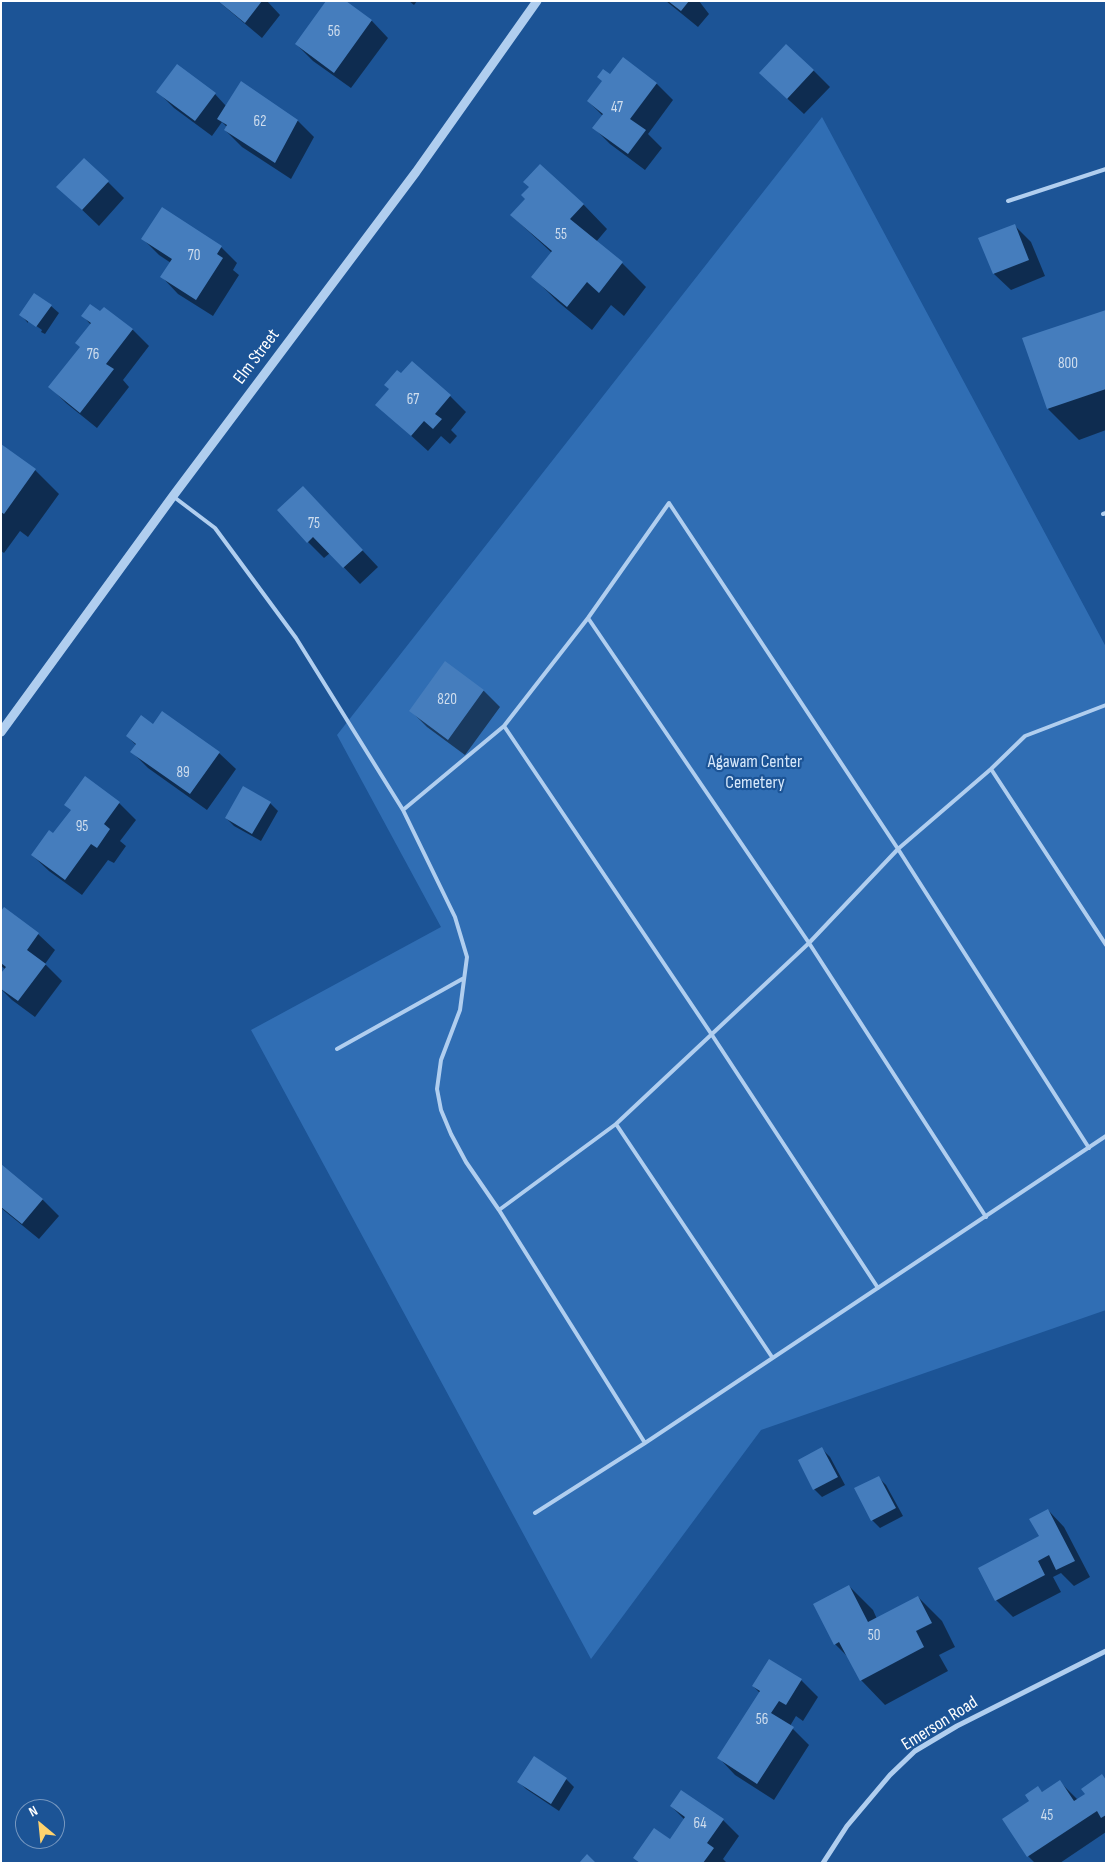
<!DOCTYPE html>
<html>
<head>
<meta charset="utf-8">
<style>
	body { margin:0 }
	#map { position:relative; width:1107px; height:1864px; overflow:hidden; background:#1c5496; font-family:"Sofia Sans Condensed",sans-serif }
	canvas { display:block }
	.frame { position:absolute; inset:0; border:2px solid #fff; pointer-events:none }
	.north { position:absolute; left:15px; top:1799px; width:50px; height:50px; box-sizing:border-box; background:#1c5496; border:1px solid #7798c0; border-radius:50%; rotate:332deg; font-size:14px; font-weight:700; line-height:20px; text-align:center; color:#fff }
	.north::after { content:''; display:block; margin:auto; width:18px; height:22px; background:#ffd36e; clip-path:polygon(50% 0,100% 100%,50% 72%,0 100%) }
</style>
</head>
<body>
<div id="map">
<canvas width="1107" height="1864"></canvas>
<div class="frame"></div>
<div class="north">N</div>
</div>
<script>
const ctx = document.querySelector('canvas').getContext('2d');
ctx.lineJoin = 'round';
function paint(path, color) {
  ctx.fillStyle = color;
  ctx.fill(path, 'evenodd');
}
function trace(path, color, width, dash) {
  ctx.strokeStyle = color;
  ctx.lineWidth = width;
  ctx.lineCap = dash ? 'butt' : 'round';
  ctx.setLineDash(dash || []);
  ctx.stroke(path);
}
function drawText(font, color, halo, rows, align = 'center') {
  ctx.font = font + ' "Sofia Sans Condensed",sans-serif';
  ctx.lineWidth = 4.5;
  ctx.setLineDash([]);
  ctx.textBaseline = 'middle';
  ctx.strokeStyle = halo;
  ctx.fillStyle = color;
  for (const [text, x, y, turn = 0] of rows) {
    ctx.save();
    ctx.translate(x, y);
    ctx.rotate((+turn || 0) * Math.PI / 180);
    ctx.textAlign = isNaN(turn) ? turn : align;
    if (halo) ctx.strokeText(text, 0, 0);
    ctx.fillText(text, 0, 0);
    ctx.restore();
  }
}
paint(new Path2D(`
	M822,117L1106,647V1310L761,1430L591,1659L251,1030L441,927L337,735Z`), '#306eb4');
paint(new Path2D(`
	M218,1H267L280,15L262,38Z
	M344,1L372,21L388,38L351,88L313,61L296,44Z
	M409,1H417L414,5Z
	M666,1H699L709,14L698,27Z
	M623,59L657,84L673,100L648,134L662,148L645,170L610,144L594,128L603,116L588,101Z
	M813,70L830,87L804,114L777,89Z
	M241,82L298,121L314,137L291,179L242,147L225,130L227,127L222,122L212,136L174,108L158,92L215,94L226,106Z
	M108,182L124,198L99,226L75,203Z
	M583,204L607,229L596,242L622,263L646,287L624,316L611,305L592,330L557,301L533,277L552,253L511,215Z
	M1014,225L1031,242L1045,276L1011,290L994,274L980,239Z
	M143,239L221,247L237,263L233,270L239,275L213,316L178,294L162,277L171,263L159,255Z
	M51,306L59,313L45,334L41,332L42,330L28,320V323L21,315Z
	M104,308L133,330L149,346L123,380L129,387L97,428L66,403L50,387L81,347L91,325L83,316L100,313Z
	M1106,311V430L1079,440L1048,409Z
	M450,396L466,412L451,430L457,436L450,444L441,436L428,451L377,405Z
	M1,446L35,470L59,494L28,537L20,531L4,553L1,551Z
	M319,504L378,567L360,584L330,553L324,558L308,542Z
	M445,663L484,691L500,707L465,755L427,727L411,711Z
	M153,726L219,753L236,769L207,810L148,768L132,752L136,745L127,736Z
	M85,778L119,803L136,820L120,841L126,846L114,863L108,860L82,895L49,871L32,855L53,835L72,810Z
	M270,803L278,811L261,841L234,826L226,818Z
	M4,909L38,934L55,950L45,964L62,981L35,1017L12,1000L1,989L5,969L1,966V913Z
	M1,1167L42,1199L59,1216L39,1239L1,1208Z
	M822,1449L830,1457L845,1485L822,1497L814,1489Z
	M878,1477L886,1485L903,1516L880,1528L872,1520Z
	M1048,1510L1064,1527L1090,1577L1074,1586L1061,1573L1053,1577L1061,1592L1013,1617L996,1600L1041,1537Z
	M849,1586L873,1610L877,1619L918,1597L942,1621L955,1647L939,1655L948,1671L885,1705L861,1680L848,1657L835,1644Z
	M770,1660L801,1680L818,1697L803,1721L796,1716L790,1726L809,1745L774,1800L735,1775L719,1758L760,1693L753,1686Z
	M566,1779L574,1787L559,1811L526,1789L518,1781Z
	M1106,1780V1832L1060,1863H1035L1028,1856L1004,1819L1031,1802L1038,1788L1043,1793L1060,1782L1078,1800Z
	M671,1806L723,1820L739,1836L723,1859L727,1863H640L670,1841L685,1820Z`), '#0007');
paint(new Path2D(`
	M218,1H262L245,23Z
	M326,1H346L372,20L334,73L295,44Z
	M668,1H689L681,11Z
	M786,44L814,70L787,99L759,73Z
	M623,57L657,83L630,119L646,130L628,154L592,128L603,114L587,101L602,81L597,77L603,69L610,74Z
	M177,64L216,93L195,121L156,92Z
	M241,81L298,120L275,163L224,130L227,125L217,119Z
	M84,158L109,181L82,210L56,187Z
	M540,164L584,204L570,219L623,262L599,293L587,282L567,307L531,277L552,251L510,215L525,199L521,195L529,187L523,182Z
	M162,207L222,246L217,254L223,258L196,300L160,277L172,259L141,239Z
	M1015,224L1029,260L993,274L978,238Z
	M34,293L52,305L36,327L19,315Z
	M90,304L100,311L104,307L133,329L106,364L114,369L80,413L48,387L80,347L75,343L91,323L81,316Z
	M1106,310V389L1047,409L1022,338Z
	M412,361L451,395L435,414L442,419L433,429L424,421L411,436L375,405L389,389L384,385L397,370L401,373Z
	M1,444L36,469L4,514L1,512Z
	M303,486L363,550L343,568L313,537L307,543L277,510Z
	M445,661L484,690L448,740L409,711Z
	M162,711L220,752L190,794L130,752L136,744L126,736L141,715L153,724Z
	M85,776L120,802L104,824L110,829L97,848L91,844L65,880L31,855L49,830L53,833L71,810L64,805Z
	M243,786L271,802L252,834L225,818Z
	M4,907L39,933L27,950L46,964L18,1001L1,989V973L6,967L1,963V911Z
	M1,1164L43,1199L22,1224L1,1207Z
	M822,1447L838,1477L813,1490L798,1460Z
	M879,1476L896,1508L871,1521L854,1488Z
	M1048,1509L1075,1561L1056,1570L1049,1555L1038,1561L1045,1575L995,1601L978,1568L1039,1536L1029,1519Z
	M849,1585L868,1622L918,1596L932,1623L916,1631L924,1647L860,1681L839,1642L834,1645L813,1604Z
	M769,1659L802,1679L786,1705L779,1701L771,1713L794,1727L757,1784L717,1758L760,1691L752,1686Z
	M534,1756L567,1778L551,1804L517,1782Z
	M1102,1774L1106,1780V1815L1101,1818L1097,1811L1027,1857L1002,1819L1029,1801L1025,1795L1038,1786L1042,1792L1060,1780L1074,1801L1085,1794L1081,1789Z
	M681,1790L724,1819L707,1843L714,1848L703,1863H640L633,1858L654,1828L670,1839L685,1817L670,1806Z
	M587,1854L596,1863H579Z`), '#457dbd');
trace(new Path2D(`
	M1008,201L1106,169
	M174,497L215,528L296,638L403,810L455,917L467,957L460,1010L441,1060L437,1089L441,1110L451,1134L466,1162L499,1210L645,1443
	M1103,514L1106,513
	M588,618L809,943L986,1217
	M504,726L712,1035L878,1288
	M991,769L1106,945
	M403,810L504,726L588,618L669,503L898,849L1089,1148
	M337,1049L464,978
	M616,1124L772,1357
	M499,1210L616,1124L809,943L898,849L991,769L1025,736L1106,705
	M535,1513L645,1443L1106,1136`), '#b0ceef', 4);
trace(new Path2D(`
	M823,1863L847,1826L890,1775L915,1751L957,1726L1106,1651`), '#b0ceef', 5);
trace(new Path2D(`
	M1,732L173,496L416,172L537,1`), '#b0ceef', 9);
drawText('15px', '#d0deee', null, [
	["56",334,32],
	["47",617,108],
	["62",260,122],
	["55",561,235],
	["70",194,256],
	["76",93,355],
	["800",1068,364],
	["67",413,400],
	["75",314,524],
	["820",447,700],
	["89",183,773],
	["95",82,827],
	["50",874,1636],
	["56",762,1720],
	["45",1047,1816],
	["64",700,1824]
]);
drawText('18px', '#fff', '#1c5496', [
	["Elm Street",257,357,-53],
	["Emerson Road",940,1724,-32]
]);
drawText('18px', '#d6e8fb', '#1c5496', [
	["Agawam Center",755,762],
	["Cemetery",755,783]
]);
</script>
</body>
</html>
